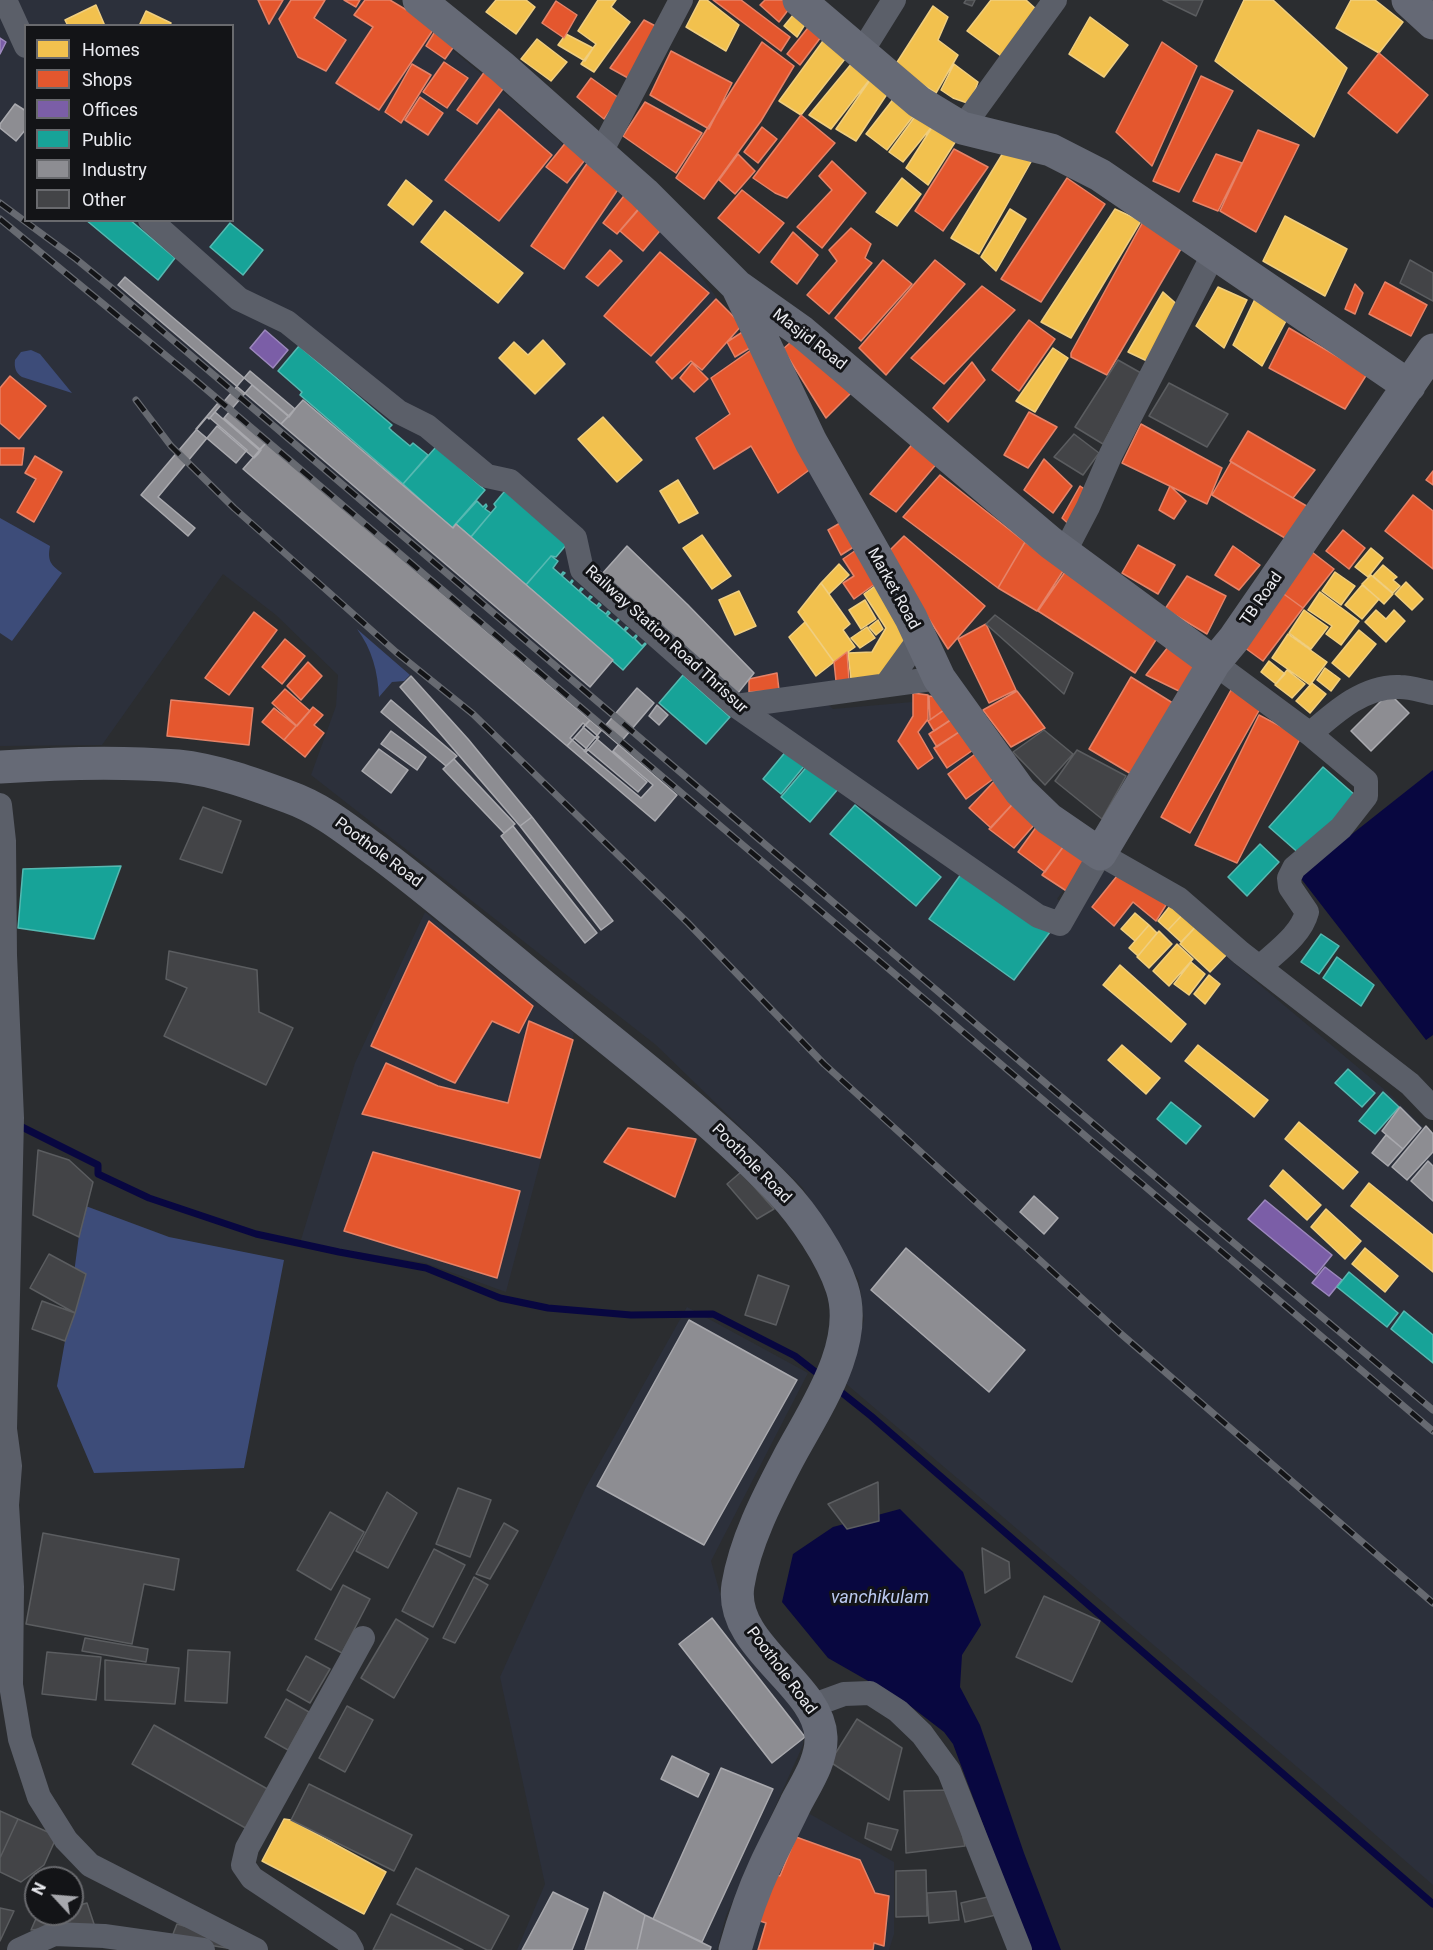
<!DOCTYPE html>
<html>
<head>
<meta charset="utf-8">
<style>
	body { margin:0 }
	#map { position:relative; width:1433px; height:1950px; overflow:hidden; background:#2b2d30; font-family:Roboto,sans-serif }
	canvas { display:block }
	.legend { position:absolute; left:24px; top:24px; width:210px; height:198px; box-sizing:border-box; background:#131417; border:2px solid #696a6e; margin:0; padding:8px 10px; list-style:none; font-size:18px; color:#eaebf0 }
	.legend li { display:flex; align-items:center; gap:12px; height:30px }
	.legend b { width:30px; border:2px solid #696a6e }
	.north { position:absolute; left:24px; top:1866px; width:60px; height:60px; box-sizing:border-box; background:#131417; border:2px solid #696a6e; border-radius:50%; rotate:296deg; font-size:16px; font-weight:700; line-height:24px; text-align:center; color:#eaebf0 }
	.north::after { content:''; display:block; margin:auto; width:21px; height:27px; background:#a7a8ad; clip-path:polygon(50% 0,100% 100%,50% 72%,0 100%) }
</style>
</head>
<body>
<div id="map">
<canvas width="1433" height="1950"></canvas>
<ul class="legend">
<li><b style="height:16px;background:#f2c14e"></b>Homes</li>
<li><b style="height:16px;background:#e4572e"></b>Shops</li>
<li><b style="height:16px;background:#7b5ea7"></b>Offices</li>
<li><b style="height:16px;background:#17a398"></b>Public</li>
<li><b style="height:16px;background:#8d8d92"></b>Industry</li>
<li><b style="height:16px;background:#434447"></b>Other</li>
</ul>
<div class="north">N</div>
</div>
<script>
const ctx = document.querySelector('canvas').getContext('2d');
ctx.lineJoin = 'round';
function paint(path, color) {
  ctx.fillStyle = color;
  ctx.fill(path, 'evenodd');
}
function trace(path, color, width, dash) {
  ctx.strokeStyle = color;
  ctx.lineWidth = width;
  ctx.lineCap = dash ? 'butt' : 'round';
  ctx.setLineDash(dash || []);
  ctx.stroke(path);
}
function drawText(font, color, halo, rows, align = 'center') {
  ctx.font = font + ' Roboto,sans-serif';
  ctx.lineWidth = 6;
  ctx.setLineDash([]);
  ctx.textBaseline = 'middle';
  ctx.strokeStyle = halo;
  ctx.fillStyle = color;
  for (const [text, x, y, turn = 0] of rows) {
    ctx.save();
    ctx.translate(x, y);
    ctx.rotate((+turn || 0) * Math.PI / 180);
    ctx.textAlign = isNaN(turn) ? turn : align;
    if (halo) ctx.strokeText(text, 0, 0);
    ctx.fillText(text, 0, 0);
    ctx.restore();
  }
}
paint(new Path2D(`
	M0,0H380L438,38L513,100L678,246L726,310L897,633L871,681L810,688L833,709L935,700L982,775L1015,810L1025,836L1079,868L1057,899L1080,913L1106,867L1229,959L1392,1096L1433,1137V1885L1316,1783L844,1382L864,1320L859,1280L802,1187L656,1045L311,775L336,706L338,675L276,615L223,574L102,745L0,746ZM26,26H232V220H26Z
	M425,912L574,1033L506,1292L425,1263L300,1243L355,1063Z
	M687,1307L808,1373L711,1561L726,1615L804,1726L803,1745L726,1916L717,1950H517L545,1884L500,1677L585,1489Z
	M803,1810L894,1862V1934L889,1950H744Z`), '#2c303b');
paint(new Path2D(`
	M31,350L40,354L72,393L22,377C16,373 14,368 15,360L21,352Z
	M0,518L50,546C47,561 51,565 62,573L12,641L0,633Z
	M357,629L410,675L404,681L392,682L379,697C378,672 372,649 357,629Z
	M83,1205L169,1237L284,1260L244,1468L94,1473L57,1386L65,1341Z`), '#3d4c79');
paint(new Path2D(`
	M1433,770V1035L1426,1040L1299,876Z
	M900,1509L963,1572L981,1625L962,1655L960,1687L980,1725L1024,1853L1061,1950H1030L953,1744L944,1732L905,1702L828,1658L782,1602L793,1554L833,1527Z`), '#080740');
const homes = new Path2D(`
	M496,0H526L535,7L516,34L486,12Z
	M598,0H616L611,7L630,22L594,72L581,64L596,44L578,31Z
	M700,0H707L739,25L726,51L686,27Z
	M991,0H1026L1037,10L1001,56L967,31Z
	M1244,0H1273L1347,68L1314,137L1215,61Z
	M1351,0H1375L1403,22L1379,53L1336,28Z
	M96,5L105,26H68L65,20Z
	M933,6L948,17L938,40L958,55L936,93L894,67Z
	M798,9L809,18L797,37L784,26Z
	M146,11L171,23L169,26H139Z
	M1090,17L1128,45L1104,77L1069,54Z
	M566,34L593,48L585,61L558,45Z
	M828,34L852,50L801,115L779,101Z
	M537,39L567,62L551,81L521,59Z
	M857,57L877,70L831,129L809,115Z
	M954,64L978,82L970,104L953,98L941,90Z
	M877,70L895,82L856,141L836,129Z
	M898,93L918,110L887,150L866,134Z
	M919,111L934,124L903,162L889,152Z
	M936,121L959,136L928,185L906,168Z
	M1006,148L1032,160L979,254L951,238Z
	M902,178L921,194L897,226L876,212Z
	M406,180L432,201L413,225L388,205Z
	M1010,209L1026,219L996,271L981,257Z
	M1115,209L1141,221L1071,338L1041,322Z
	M445,211L523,273L498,303L421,242Z
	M1285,216L1347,249L1325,296L1263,261Z
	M1218,287L1247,300L1224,348L1196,326Z
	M1163,292L1180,307L1147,361L1128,352Z
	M1255,299L1287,319L1262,366L1233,345Z
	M543,340L565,364L535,394L499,358L514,342L528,355Z
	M1053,348L1068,358L1035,412L1016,401Z
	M603,417L642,460L617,482L578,439Z
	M678,480L698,513L679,523L660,491Z
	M702,535L731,576L712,589L683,548Z
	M1371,548L1383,558L1368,577L1355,567Z
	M839,564L849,575L829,594L821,583Z
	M1383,565L1397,577L1393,580L1400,586L1393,593L1373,576Z
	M1335,572L1355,586L1341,605L1322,591Z
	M1371,575L1393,594L1384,604L1362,584Z
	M886,578L913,630L885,675L851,679L848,653L872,652L886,628L864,594Z
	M1406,582L1423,599L1412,610L1395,594Z
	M821,583L850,624L843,630L855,647L834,662L798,612Z
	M1362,585L1379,599L1362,619L1345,605Z
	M739,591L756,626L735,635L719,600Z
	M1320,592L1359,621L1341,645L1326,634L1332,626L1308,610Z
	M865,600L876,619L861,629L849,610Z
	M1304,610L1328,627L1311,649L1289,633Z
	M1376,610L1386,619L1394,610L1405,621L1386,642L1365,622Z
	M878,620L883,629L876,635L869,627Z
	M805,622L834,662L816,676L789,637Z
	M867,627L875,638L860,648L851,638Z
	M1359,630L1376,644L1349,677L1332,663Z
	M1288,634L1327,662L1310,685L1272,658Z
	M1269,661L1285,674L1276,684L1261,672Z
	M1325,668L1340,679L1331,691L1317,680Z
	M1287,670L1305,684L1292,698L1275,685Z
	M1312,683L1326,694L1310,713L1296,701Z
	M1174,901L1186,911L1168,930L1158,921Z
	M1186,911L1199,923L1181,942L1168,930Z
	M1135,913L1149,925L1135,941L1121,929Z
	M1200,922L1230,951L1210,972L1180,944Z
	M1149,925L1157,933L1138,956L1129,948Z
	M1159,931L1172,944L1149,968L1137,957Z
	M1177,944L1193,959L1169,986L1153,971Z
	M1191,962L1205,974L1189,995L1174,984Z
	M1120,965L1186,1024L1171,1042L1103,985Z
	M1209,975L1220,984L1205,1004L1194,994Z
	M1122,1045L1160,1078L1146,1094L1108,1060Z
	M1198,1045L1268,1100L1254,1117L1185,1061Z
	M1299,1122L1358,1172L1343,1189L1285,1139Z
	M1283,1170L1321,1205L1307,1220L1270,1186Z
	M1369,1183L1433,1235V1272L1351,1206Z
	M1326,1209L1361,1241L1345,1259L1311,1227Z
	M1365,1248L1398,1276L1385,1292L1352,1264Z
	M284,1819L291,1820L386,1872L364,1914L262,1861Z`);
paint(homes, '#f2c14e');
trace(homes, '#f0ce7f', 1.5);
const shops = new Path2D(`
	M258,0H283L269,24Z
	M291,0H325L314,18L346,40L326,71L298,57L279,19Z
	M344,0H360L356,7Z
	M365,0H390L435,27L379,110L336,83L373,27L354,15Z
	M713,0H741L790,37L781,51Z
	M765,0H787L792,5L779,22L760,5Z
	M556,1L577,15L564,38L542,23Z
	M644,20L665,31L637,83L610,68Z
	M811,24L824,33L800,65L787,54Z
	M437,28L457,42L445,59L426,46Z
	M762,42L794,66L761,121L704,199L676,178Z
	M1162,42L1197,66L1152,166L1116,132Z
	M671,51L732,83L709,129L650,95Z
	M1379,53L1428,95L1397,133L1348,93Z
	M444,62L468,78L447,108L423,92Z
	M412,64L431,75L401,123L385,112Z
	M488,67L508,82L477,124L457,110Z
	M1201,76L1233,91L1179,192L1153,181Z
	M591,78L619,98L604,119L577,97Z
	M420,97L443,113L428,135L405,120Z
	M645,102L702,133L676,173L623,136Z
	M499,109L552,155L499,221L445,180Z
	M801,115L835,143L787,198L775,193L753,178Z
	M762,127L777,139L758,163L744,152Z
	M1258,130L1299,145L1256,232L1220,211Z
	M567,141L588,156L567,183L546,167Z
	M954,149L988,167L943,231L915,211Z
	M738,154L755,171L735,194L719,180Z
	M1216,154L1242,163L1218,211L1193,201Z
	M832,161L866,193L822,248L797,227L832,190L819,176Z
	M588,162L621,185L564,269L531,246Z
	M1067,178L1105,204L1041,302L1001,279Z
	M630,188L646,200L617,234L603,223Z
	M742,190L784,223L759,253L718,218Z
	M647,200L669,220L643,251L620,231Z
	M1145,218L1185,242L1107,375L1071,357V353Z
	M851,228L871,244L865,258L872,263L829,314L807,295L837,261L829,250Z
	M793,232L818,255L797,284L771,262Z
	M610,250L622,261L598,286L586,277Z
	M660,252L709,293L651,356L604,316Z
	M883,260L912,284L861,341L835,318Z
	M935,260L965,284L886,375L859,348Z
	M1385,282L1427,305L1411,336L1369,314Z
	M1355,284L1363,293L1355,314L1345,309Z
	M982,286L1015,310L944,384L911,358Z
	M716,299L742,325L702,370L691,361L672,379L656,362Z
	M1029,320L1055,339L1019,391L992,370Z
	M1289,328L1367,374L1345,409L1269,368Z
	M744,331L753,346L735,357L727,342Z
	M799,335L857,387L826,418L783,349Z
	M751,350L816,465L778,493L751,446L714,469L696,438L730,414L711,378Z
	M972,362L985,380L948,422L933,408Z
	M692,363L708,379L694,392L680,378Z
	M10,376L46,406L19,439L0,423V388Z
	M1029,412L1057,427L1028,468L1004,455Z
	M1141,424L1222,468L1207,504L1122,463Z
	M1248,431L1315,470L1293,498L1230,461Z
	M915,441L938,462L896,512L870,494Z
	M0,448H24L22,465H0Z
	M35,456L62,472L34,522L17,512L36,479L25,473Z
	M1044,459L1072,486L1053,513L1024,490Z
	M1231,462L1310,508L1290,541L1212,495Z
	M1433,471V485L1426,480Z
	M940,475L1025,542L998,588L903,517Z
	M1080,486L1089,492L1073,528L1062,518Z
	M1170,486L1186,501L1174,519L1159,510Z
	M1413,495L1433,511V569L1385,531Z
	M847,519L860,543L841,555L828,530Z
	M1343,530L1365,548L1349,569L1326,551Z
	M904,536L985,606L948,649L887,553Z
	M1025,542L1065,568L1037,611L998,588Z
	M1138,545L1175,565L1158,594L1122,573Z
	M862,546L882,579L854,599L843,583L854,576L843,559Z
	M1233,546L1260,565L1239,590L1215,575Z
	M1312,552L1334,569L1303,608L1281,592Z
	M1067,569L1159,635L1135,673L1038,611Z
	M1187,576L1226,596L1207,634L1165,609Z
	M1281,592L1303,608L1263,661L1241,645Z
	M254,612L277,630L229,695L205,678Z
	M986,624L1016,690L989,703L958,639Z
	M285,639L305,656L282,684L262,667Z
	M1168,647L1197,663L1181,692L1146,675Z
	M847,652L849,680L836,681L834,662Z
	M308,662L322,676L301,700L287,686Z
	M777,673L779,690L749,692V679Z
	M1131,677L1176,705L1138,778L1089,749Z
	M285,689L310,711L297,726L272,703Z
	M1231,690L1261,707L1190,833L1161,817Z
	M1017,691L1045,728L1011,747L983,710Z
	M913,693L928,695V719L918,732L933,758L918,769L898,741L913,716Z
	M929,696L947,698L950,706L930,720Z
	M171,700L253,708L249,745L167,736Z
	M951,705L957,716L934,731L928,721Z
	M313,707L323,715L314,725L324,733L305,757L284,740Z
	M274,708L296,726L284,740L262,722Z
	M958,715L967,727L937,747L929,734Z
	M1259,715L1301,737L1237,863L1195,845Z
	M967,727L979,746L947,768L934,748Z
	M982,749L1000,774L966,799L948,774Z
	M1001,774L1021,795L991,828L969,808Z
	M1021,795L1041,817L1014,848L989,829Z
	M1042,819L1069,839L1045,872L1018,852Z
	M1069,839L1092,856L1068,892L1042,875Z
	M1121,871L1166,905L1156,921L1133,902L1114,926L1092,907Z
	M429,921L533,1006L519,1033L492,1021L455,1083L371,1046Z
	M529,1021L573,1040L540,1158L362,1114L386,1063L438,1086L508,1103Z
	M628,1128L696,1139L675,1197L604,1162Z
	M373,1152L520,1191L497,1278L344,1231Z
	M796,1837L860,1860L875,1893L889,1896L884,1946L874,1943L873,1950H758L766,1923L754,1919L774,1873L780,1876Z`);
paint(shops, '#e4572e');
trace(shops, '#e68368', 1.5);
const offices = new Path2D(`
	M0,38L6,42L0,54Z
	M265,330L288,350L273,368L250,348Z
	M1265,1200L1332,1255L1316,1275L1248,1219Z
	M1325,1267L1342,1280L1329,1296L1312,1283Z`);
paint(offices, '#7b5ea7');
trace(offices, '#9c88bd', 1.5);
const public = new Path2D(`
	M86,220H130L175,258L158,280Z
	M230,223L263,250L243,275L210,247Z
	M299,346L392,425L389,428L392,431L410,446L413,443L428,455L403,484L300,395L302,392L278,371Z
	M436,447L485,490L452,528L403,484Z
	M509,486L571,539L556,557L551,556L524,587L469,539L496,507L494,504Z
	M477,501L483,507L486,504L487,506L485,509L491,513L471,537L456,524Z
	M551,556L558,561L553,568L561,575L563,572L565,573L562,576L570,583L572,580L573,581L571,584L579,591L581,588L583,589L580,592L588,599L590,596L592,597L589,600L597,606L599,603L601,605L598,608L606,614L608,611L610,613L607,616L615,622L618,619L619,620L616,623L624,630L626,627L628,628L625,631L633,638L636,635L637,636L635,639L642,646L645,643L646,644L623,670L526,585Z
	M683,675L730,717L706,744L659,703Z
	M792,744L810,759L781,794L763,779Z
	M809,764L838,789L810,822L781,797Z
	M1323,767L1356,796L1302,856L1269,827Z
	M855,805L941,877L916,906L830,834Z
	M1260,844L1279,862L1247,896L1228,877Z
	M121,866L94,939L18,928L23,869Z
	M964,870L1050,932L1014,980L929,919Z
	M1321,934L1339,946L1319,974L1301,962Z
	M1337,957L1374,985L1361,1006L1323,978Z
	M1348,1069L1375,1093L1362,1107L1335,1083Z
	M1383,1092L1399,1107L1375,1134L1359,1121Z
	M1171,1102L1201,1126L1186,1144L1157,1119Z
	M1349,1272L1398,1313L1387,1327L1337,1287Z
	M1404,1311L1433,1335V1363L1391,1329Z`);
paint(public, '#17a398');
trace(public, '#56b9b2', 1.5);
const industry = new Path2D(`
	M15,104L26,111V129L16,141L0,128V124Z
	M125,277L289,416L281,424L118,285Z
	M250,371L295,409L289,417L252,385L224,418L261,450L258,454L254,458L217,426L158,497L195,528L188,536L141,495L207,417L209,419Z
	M303,400L453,528L456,524L613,660L590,687L281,424Z
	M218,403L266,443L259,450L215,412L210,418L247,450L236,463L196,429Z
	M266,443L590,720L567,746L243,469Z
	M627,546L688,605L754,673L738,693L601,575Z
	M411,676L468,739L532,817L520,826L400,687Z
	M637,688L654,703L613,751L653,785L641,798L584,751Z
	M1389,693L1409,713L1371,751L1351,731Z
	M391,700L457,756L446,766L381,712Z
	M657,705L668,715L659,725L649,716Z
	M590,720L677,795L655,821L567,746L574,738L638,792L647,782L583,727Z
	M583,723L599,737L586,752L570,738Z
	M391,731L426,757L417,770L381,744Z
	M379,749L408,770L391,793L362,771Z
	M454,759L515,824L504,833L443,769Z
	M532,817L613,921L601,930L520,826Z
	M513,826L597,933L585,943L501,836Z
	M1400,1107L1421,1128L1403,1149L1382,1131Z
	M1426,1126L1433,1134V1152L1407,1180L1392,1167Z
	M1386,1135L1403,1149L1388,1166L1372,1153Z
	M1428,1161L1433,1166V1201L1411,1181Z
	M1034,1196L1058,1218L1044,1234L1020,1212Z
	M906,1248L1025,1350L989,1392L871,1290Z
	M689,1320L797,1380L704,1545L597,1486Z
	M712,1618L805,1737L772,1763L679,1644Z
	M672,1756L709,1774L698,1797L661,1779Z
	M721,1768L773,1789L702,1942L653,1919Z
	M553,1892L588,1909L572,1950H522Z
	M604,1892L645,1915L637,1950H585Z
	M645,1915L711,1947L710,1950H637Z`);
paint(industry, '#8d8d92');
trace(industry, '#a9a9ae', 1.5);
trace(new Path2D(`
	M18,1125L98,1165V1174L149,1198L256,1234L339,1252L426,1268L500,1298L548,1308L631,1315L713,1314L795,1356L822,1377
	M836,1388L871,1416L1433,1904`), '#080740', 7);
const building = new Path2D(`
	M966,0H975L972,6L964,3Z
	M1163,0H1203L1196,16Z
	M1410,260L1433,273V301L1400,283Z
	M1118,360L1141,373L1103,444L1075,427Z
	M1169,383L1228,414L1207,447L1149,416Z
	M1074,434L1099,453L1083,475L1054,457Z
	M995,615L1073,673L1064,694L986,624Z
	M1044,730L1073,754L1045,785L1013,752Z
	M1077,750L1126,776L1102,819L1055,781Z
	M203,807L241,821L222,873L180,859Z
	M169,951L257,970L259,1012L293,1028L266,1085L164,1036L187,988L166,979Z
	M38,1150L69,1160L93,1182L79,1237L33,1215Z
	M741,1172L774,1209L757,1219L727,1184Z
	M49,1254L86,1274L75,1313L30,1288Z
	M758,1275L789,1286L776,1325L745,1315Z
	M42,1301L75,1313L65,1341L32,1329Z
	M878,1482L879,1521L847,1529L828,1504Z
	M458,1488L491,1500L470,1557L436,1544Z
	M387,1492L417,1513L388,1568L356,1551Z
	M330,1512L364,1532L331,1590L297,1570Z
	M504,1523L518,1531L490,1579L476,1574Z
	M43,1533L179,1559L174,1590L144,1584L132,1644L26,1624Z
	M982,1548L1009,1562L1010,1578L985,1593Z
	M434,1549L465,1565L433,1627L402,1611Z
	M474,1577L488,1585L455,1643L443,1638Z
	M343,1585L370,1599L342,1653L315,1639Z
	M1044,1596L1100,1621L1072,1682L1016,1657Z
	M396,1619L428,1639L394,1698L361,1678Z
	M85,1638L148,1649L146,1662L82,1651Z
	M188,1650L230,1652L227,1703L185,1701Z
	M47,1652L101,1657L96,1700L42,1694Z
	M306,1656L330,1669L310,1703L287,1690Z
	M105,1660L179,1668L175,1704L105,1700Z
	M286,1699L309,1712L288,1750L265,1737Z
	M347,1706L373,1720L345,1772L319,1758Z
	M857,1719L902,1748L889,1800L830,1762Z
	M154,1725L271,1791L249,1830L132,1764Z
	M309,1784L412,1835L394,1871L291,1820Z
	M952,1790L965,1846L906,1853L904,1791Z
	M0,1811L18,1819L0,1858Z
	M18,1819L57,1836L44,1865L21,1882L0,1872V1858Z
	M868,1823L898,1830L891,1850L865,1838Z
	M416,1868L509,1916L491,1950H487L397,1904Z
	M926,1870L927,1916L896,1917V1871Z
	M956,1891L959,1920L929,1923L927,1893Z
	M992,1896L996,1915L965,1922L961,1903Z
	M87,1903L95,1927L63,1928L67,1914H72V1907Z
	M0,1908L14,1911L0,1941Z
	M38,1914H61L52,1928L31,1930Z
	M391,1914L463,1950H373Z
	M177,1924L223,1937L233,1949L171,1939Z`);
paint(building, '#434447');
trace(building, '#5b5d60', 1.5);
trace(new Path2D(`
	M5,0L26,46
	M861,53L894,0
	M962,128L1055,0
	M600,154L681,0
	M150,220L239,299L287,322L399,412L427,426L487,476L510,481L575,538L582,570L736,706L1038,916L1060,924L1100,854L1179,899L1241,953L1410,1084L1433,1108
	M1064,553L1088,507L1111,454L1214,253
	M1214,663L1310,734C1335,712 1365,685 1400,687C1411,687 1422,691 1433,693
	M886,685L920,638
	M736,706L939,678
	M0,805L4,841L5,955L12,1118L5,1429L10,1466L7,1505L12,1587L11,1685L20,1739L39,1797L66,1840L90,1865L256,1950
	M1260,967C1277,951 1301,935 1307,912L1290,887L1289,878L1294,868L1341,828L1366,796V781L1310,734
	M811,1706L844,1694L870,1693L898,1711L922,1734L949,1771L1020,1950
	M19,1950L54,1934L104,1936L203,1950
	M352,1950L347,1941L252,1878L243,1865L247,1848L363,1638`), '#5b5f69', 24);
trace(new Path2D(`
	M419,0L502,67L644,193L737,286L802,332L1051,543L1214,663
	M799,0L919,102L962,128L1051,150L1100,175L1409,386
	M737,286L811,442L911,618L939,678L1020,791L1049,819L1100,854L1214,663L1234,639L1433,350
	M0,767C59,763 119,761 178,766C216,770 254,784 289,797C323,809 350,832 379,853C427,889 472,927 518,965C606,1039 701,1108 781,1191C804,1215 832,1257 842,1288C861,1346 812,1413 787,1461C767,1499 745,1542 738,1585C728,1646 819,1684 821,1737C822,1760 807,1782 796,1803C786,1824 775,1845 765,1866C752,1894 743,1921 735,1950`), '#666a76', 33);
trace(new Path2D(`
	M1408,0L1433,23`), '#656975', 33);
const rail = new Path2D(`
	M0,203L76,259L114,290L1204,1218L1433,1410
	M0,219L187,373L1433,1431
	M136,400L171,446L234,508L396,652L473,714L688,923L824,1064L1120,1333L1433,1603`);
trace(rail, '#676a71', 7);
trace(rail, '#131417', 4.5, [14]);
drawText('16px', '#eaebf0', '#131417', [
	["Masjid Road",809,340,38],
	["Market Road",893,589,61],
	["TB Road",1262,599,-55],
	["Railway Station Road Thrissur",666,640,42],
	["Poothole Road",378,853,37],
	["Poothole Road",751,1164,45],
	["Poothole Road",781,1671,53]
]);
drawText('italic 18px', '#bbcaf1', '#131417', [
	["vanchikulam",880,1598]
]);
</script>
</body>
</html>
